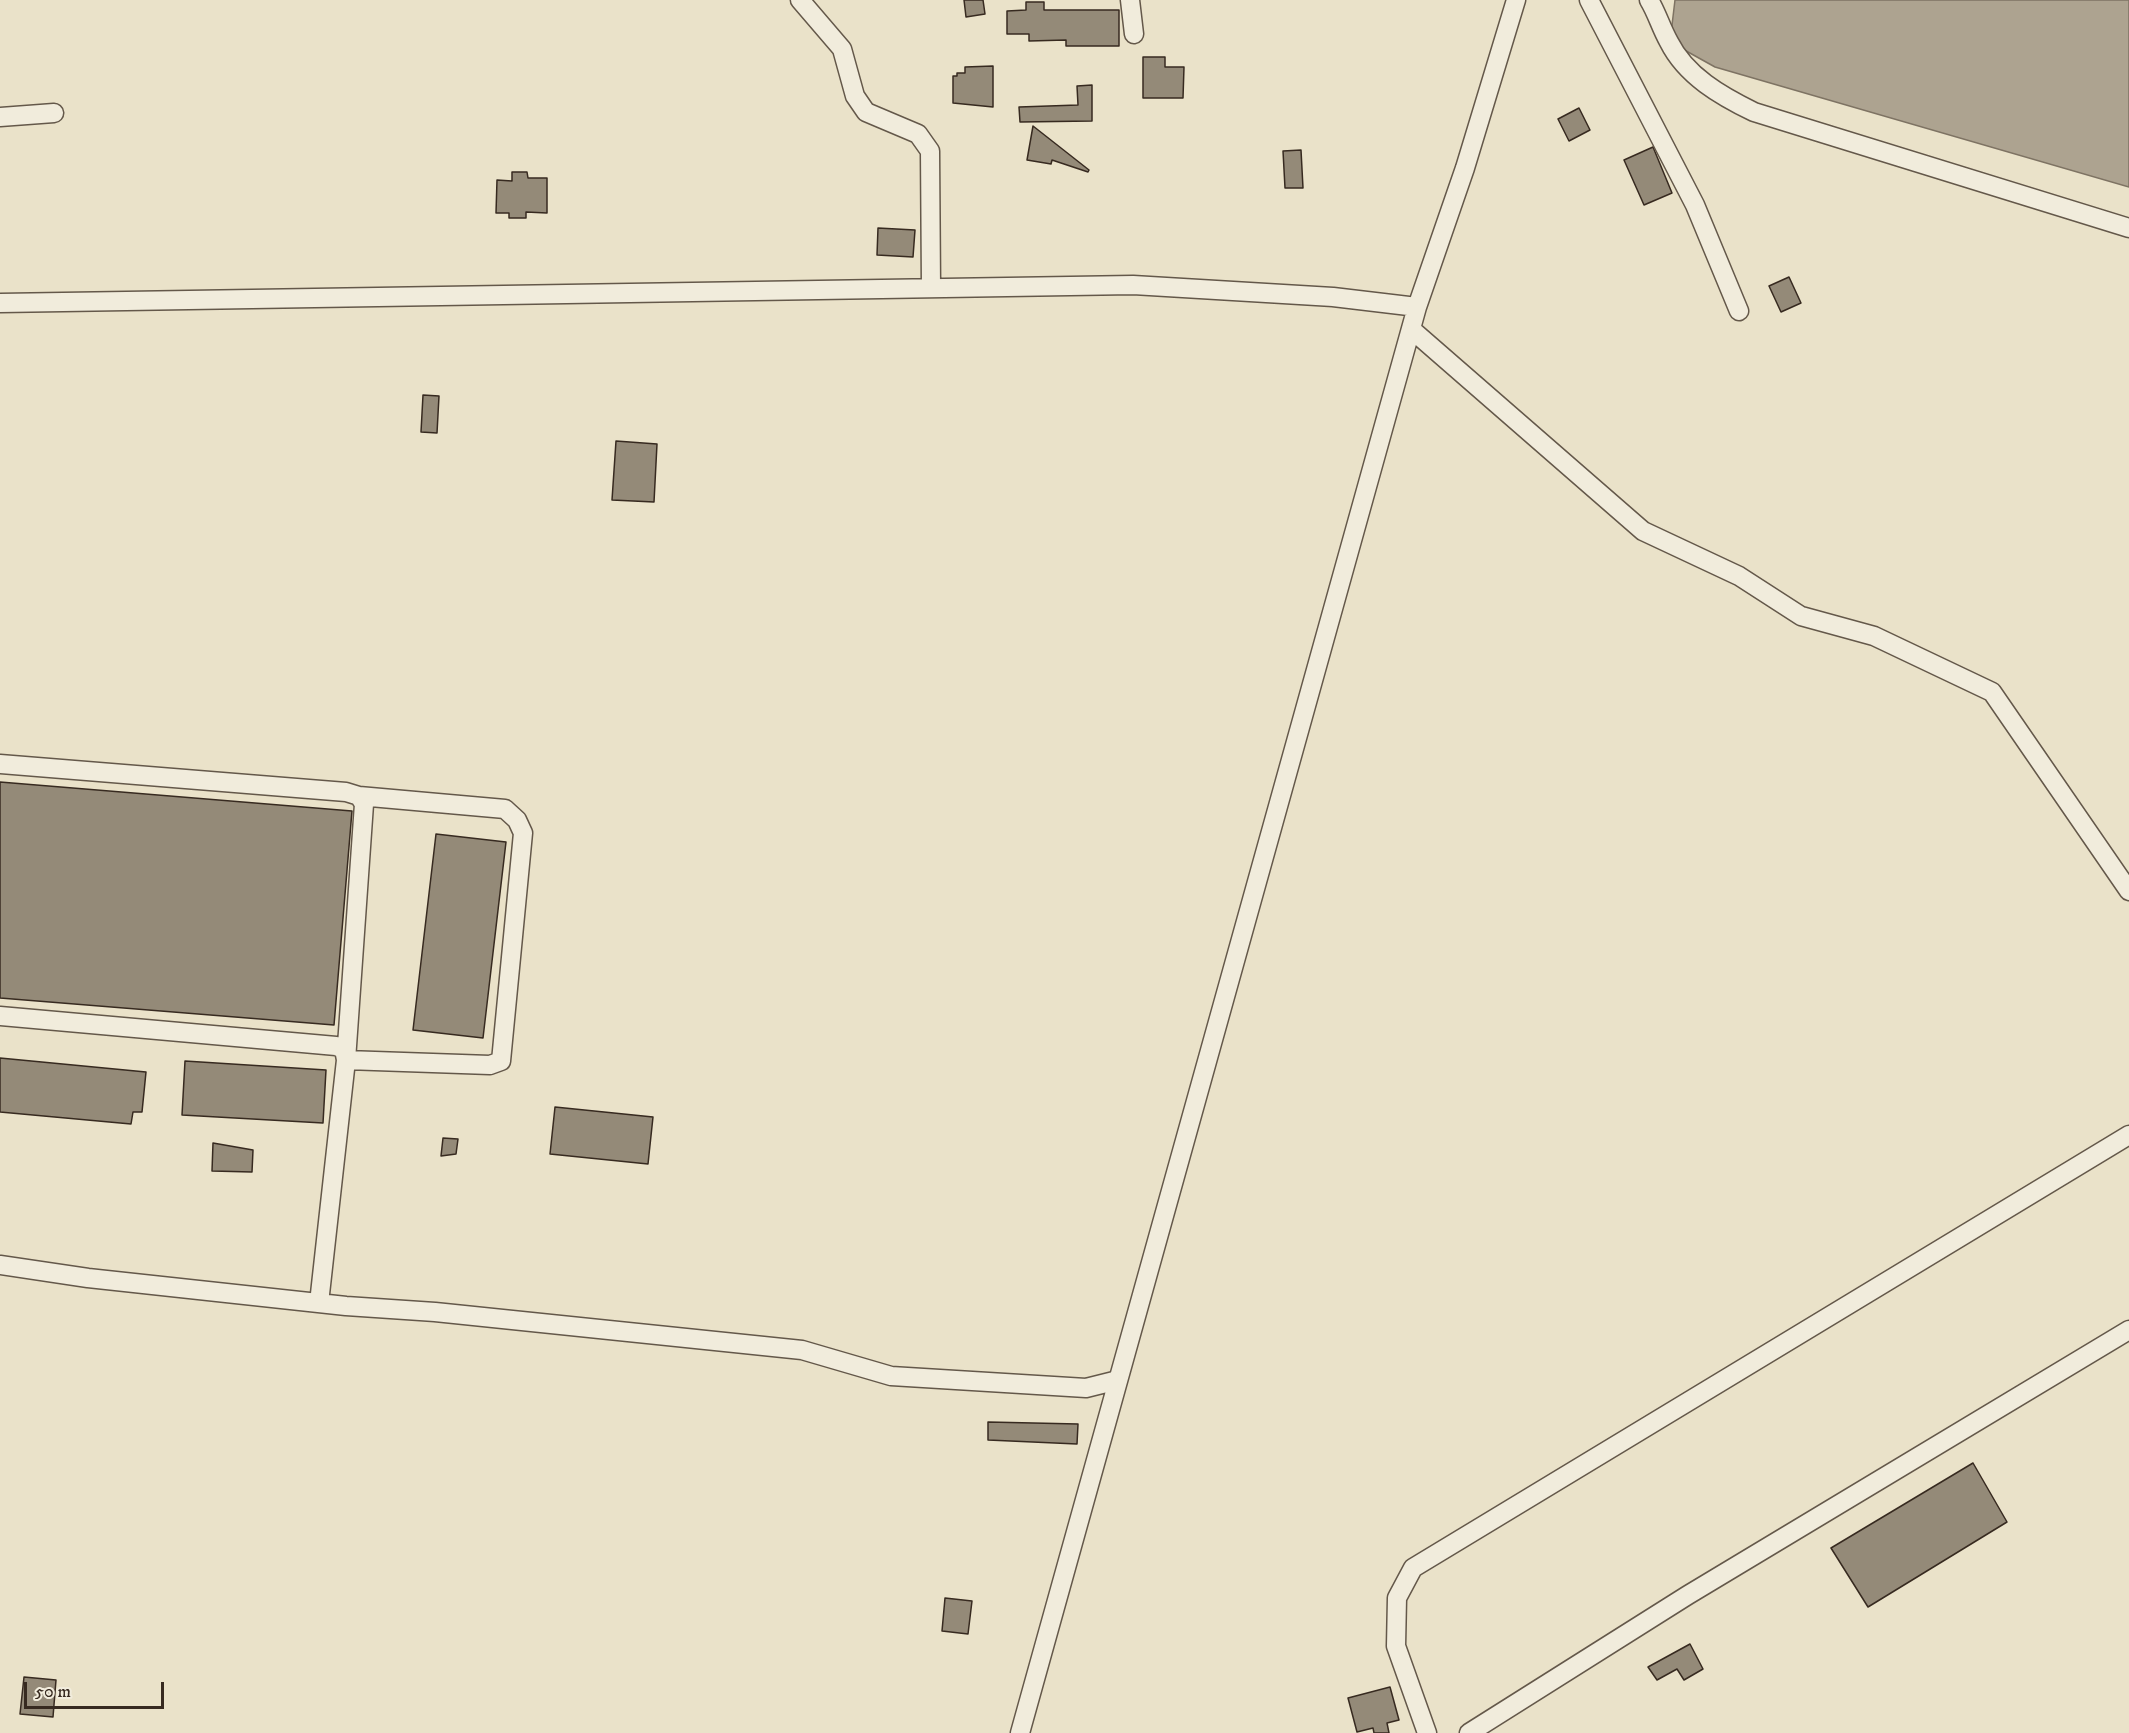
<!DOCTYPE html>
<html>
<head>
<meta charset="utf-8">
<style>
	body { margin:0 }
	#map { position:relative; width:2129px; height:1733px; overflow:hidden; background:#eae2c9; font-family:"IM FELL DW Pica",serif }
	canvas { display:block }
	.scale { position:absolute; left:24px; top:1682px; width:140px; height:27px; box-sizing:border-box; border:3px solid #372a20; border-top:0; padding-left:8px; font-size:18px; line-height:21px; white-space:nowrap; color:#372a20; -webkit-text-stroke:4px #f1ecdc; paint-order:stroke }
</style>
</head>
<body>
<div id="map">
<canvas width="2129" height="1733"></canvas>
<div class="scale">50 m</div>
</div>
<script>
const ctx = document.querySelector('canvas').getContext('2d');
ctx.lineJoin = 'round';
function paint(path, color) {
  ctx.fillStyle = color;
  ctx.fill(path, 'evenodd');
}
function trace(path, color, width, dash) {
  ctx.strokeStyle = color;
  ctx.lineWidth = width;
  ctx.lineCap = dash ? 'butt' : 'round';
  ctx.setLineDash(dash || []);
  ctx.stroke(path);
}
const water = new Path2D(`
	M1675,0H2129V187L1715,67L1670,42Z`);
paint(water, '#ada390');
trace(water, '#7e7363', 1.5);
const building = new Path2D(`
	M964,0H983L985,14L966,17Z
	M1026,2H1044V10H1119V46H1066V40L1029,41V34H1007V11L1026,10Z
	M1143,57H1165V67H1184L1183,98H1143Z
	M993,66V107L953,103V76H957V73H965V67Z
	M1092,85V121L1020,122L1019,107L1078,105L1077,86Z
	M1579,108L1590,130L1569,141L1558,119Z
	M1033,126L1089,170L1088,172L1052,160L1051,164L1027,160Z
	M1653,147L1672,193L1644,205L1624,160Z
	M1301,150L1303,188H1285L1283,151Z
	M512,172H527L528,178H547V213L526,212V218H509V213H496L497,180L512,181Z
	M878,228L915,230L913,257L877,255Z
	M1789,277L1801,303L1781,312L1769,286Z
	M423,395L439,396L437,433L421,432Z
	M616,441L657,444L654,502L612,500Z
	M0,782L352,811L334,1025L0,998Z
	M436,834L506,842L483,1038L413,1030Z
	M0,1058L146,1072L142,1112H133L131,1124L0,1112Z
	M185,1061L326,1070L323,1123L182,1115Z
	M555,1107L653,1117L648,1164L550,1154Z
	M443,1138L458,1139L456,1154L441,1156Z
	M213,1143L253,1150L252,1172L212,1171Z
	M988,1422L1078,1424L1077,1444L988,1440Z
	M1973,1463L2007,1522L1868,1607L1831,1548Z
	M945,1598L972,1601L968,1634L942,1631Z
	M1690,1644L1703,1669L1684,1680L1677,1669L1657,1680L1648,1667Z
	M24,1677L56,1680L53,1717L20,1714Z
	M1390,1687L1399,1720L1387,1723L1389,1733H1374L1373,1728L1357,1732L1348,1698Z`);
paint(building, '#948a78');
trace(building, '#372a20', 1.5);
const minor = new Path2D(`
	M800,0L842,49L855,96L866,112L918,134L930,151L931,288
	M1130,0L1134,34
	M1589,0L1695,205L1739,311
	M1649,0C1657,13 1661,28 1669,42C1686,76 1721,96 1754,112L2129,228
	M0,117L54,113
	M0,303L1133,285L1333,297L1417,307
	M1411,329L1643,531L1739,576L1801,616L1874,636L1992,692L2129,891
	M0,764L346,792L359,796L364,804L346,1060L490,1065L501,1061L523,833L517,820L505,809L359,796
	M0,1016L336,1046L344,1049L346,1060L319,1303
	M0,1265L88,1278L346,1306L435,1312L802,1350L891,1376L1086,1388L1118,1380
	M1020,1733L1417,307L1465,168L1516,0
	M1427,1733L1396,1646L1397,1598L1413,1568L2129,1135
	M1469,1733L1688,1595L2129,1330`);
trace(minor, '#64584a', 21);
trace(minor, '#f1ecdc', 18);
</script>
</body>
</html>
